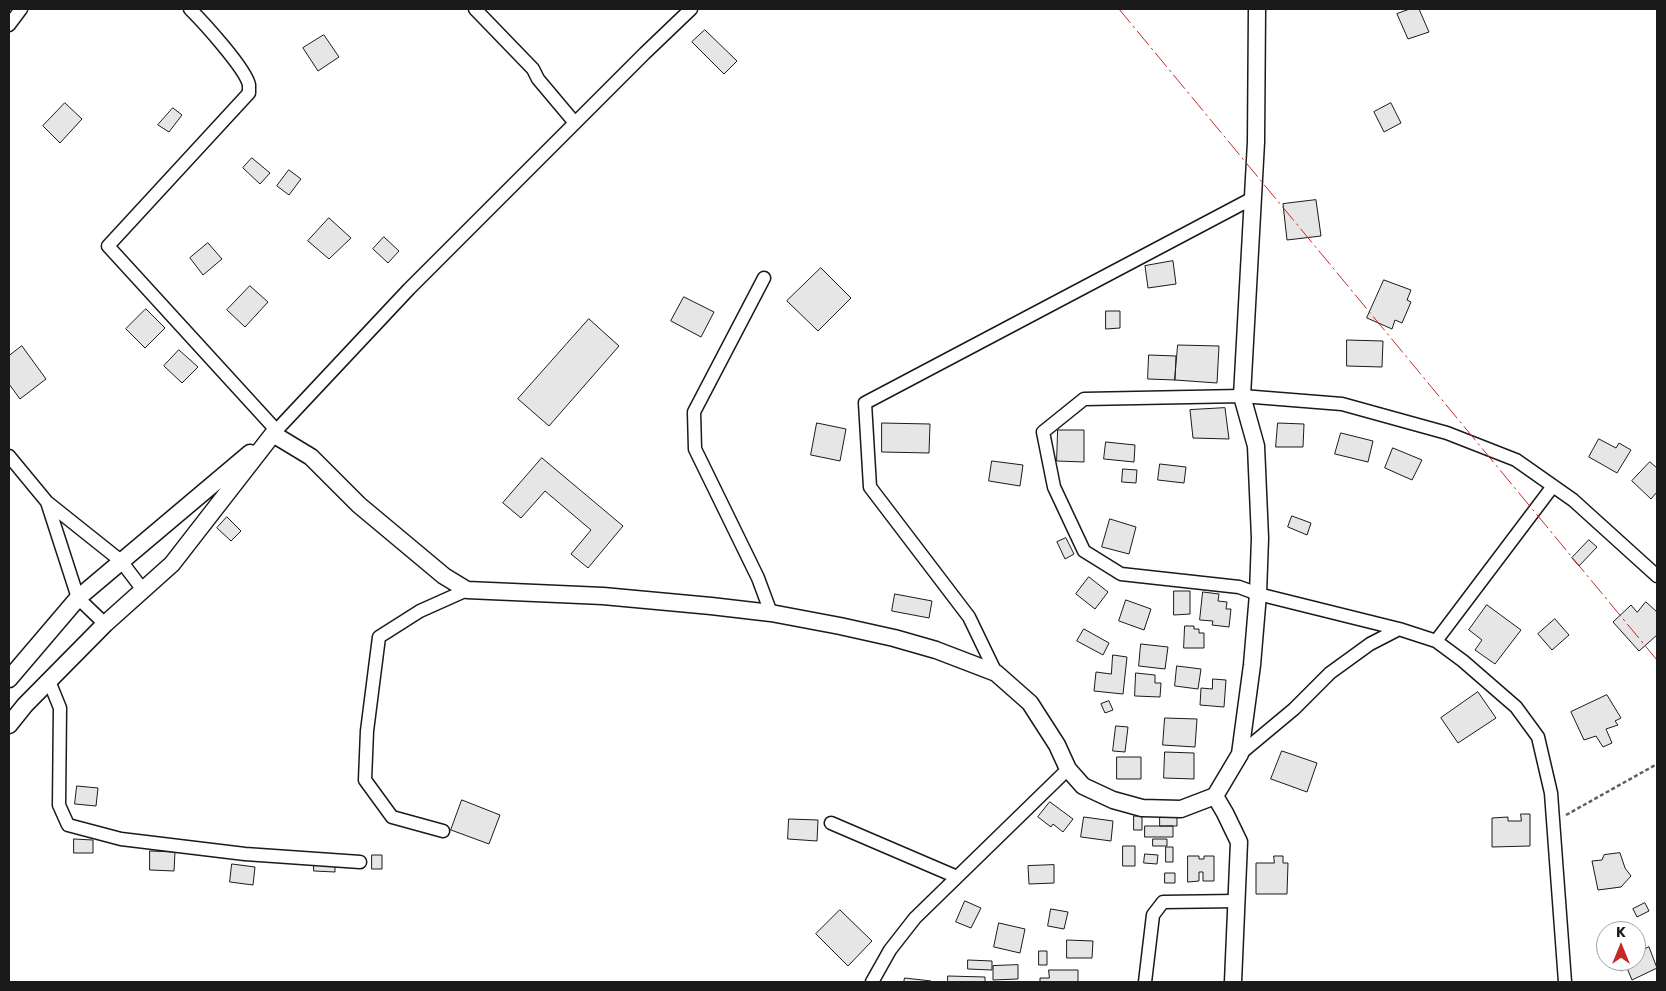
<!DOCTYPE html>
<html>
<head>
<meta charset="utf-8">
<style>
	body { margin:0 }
	#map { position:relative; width:1666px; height:991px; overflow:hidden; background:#fff; font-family:Jost,sans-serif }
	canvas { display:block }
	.frame { position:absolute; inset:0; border:10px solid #1a1a1a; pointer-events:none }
	.north { position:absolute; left:1596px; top:921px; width:50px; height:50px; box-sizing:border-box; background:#fff; border:1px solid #a3a3a3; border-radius:50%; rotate:0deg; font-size:14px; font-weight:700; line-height:20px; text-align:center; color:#1a1a1a }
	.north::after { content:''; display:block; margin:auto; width:18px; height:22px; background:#c62828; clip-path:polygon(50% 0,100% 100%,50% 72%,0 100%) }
</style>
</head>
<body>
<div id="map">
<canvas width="1666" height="991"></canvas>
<div class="frame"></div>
<div class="north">K</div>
</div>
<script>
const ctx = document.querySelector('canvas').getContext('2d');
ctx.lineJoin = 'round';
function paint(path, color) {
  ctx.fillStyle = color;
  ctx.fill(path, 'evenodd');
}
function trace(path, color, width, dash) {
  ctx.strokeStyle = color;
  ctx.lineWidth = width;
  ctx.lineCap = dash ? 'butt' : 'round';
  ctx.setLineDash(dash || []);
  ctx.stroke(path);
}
const building = new Path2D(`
	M1410,9H1419L1429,32L1408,39L1397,14Z
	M705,30L737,61L724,74L692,42Z
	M324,35L339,57L318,71L303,48Z
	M65,103L82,119L60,143L43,126Z
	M1391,103L1401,123L1384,132L1374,112Z
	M173,108L182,115L169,132L158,125Z
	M252,158L270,173L260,184L243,168Z
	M289,170L301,179L289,195L277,186Z
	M1316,200L1321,236L1287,240L1283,204Z
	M329,218L351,238L329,259L308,241Z
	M384,237L399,251L388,263L373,249Z
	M208,243L222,259L203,275L190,258Z
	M1173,261L1176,284L1148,288L1145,266Z
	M821,268L851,298L818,331L787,301Z
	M1384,280L1411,290L1407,300L1411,302L1402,323L1395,320L1392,329L1367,318Z
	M250,286L268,302L245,327L227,310Z
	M684,297L714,312L701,337L671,321Z
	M146,309L165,328L145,348L126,329Z
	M1106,311H1120V328L1106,329Z
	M589,319L619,346L549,426L518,399Z
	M1347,340L1383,341L1382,367L1347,366Z
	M1178,345L1219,346L1217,383L1175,380Z
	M22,346L46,379L20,399L9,384V356Z
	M179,350L198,367L182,383L164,366Z
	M1149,355L1176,356L1175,380L1148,379Z
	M1225,408L1229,439L1193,438L1190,410Z
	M817,423L846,429L840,461L811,455Z
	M882,423L930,424L929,453L882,452Z
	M1278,423L1304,424L1303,447H1276Z
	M1058,430H1084V462L1057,461Z
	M1341,433L1373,441L1368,462L1335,454Z
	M1599,439L1616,448L1619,443L1631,450L1617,473L1589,457Z
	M1106,442L1135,445L1134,462L1104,459Z
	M1393,448L1422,460L1412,480L1385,468Z
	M542,458L623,526L588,568L571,554L591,530L545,491L521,518L503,503Z
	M992,461L1023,465L1020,486L989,481Z
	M1650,462L1657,468V492L1651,499L1632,481Z
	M1160,464L1186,467L1184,483L1158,480Z
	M1123,469L1137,470L1136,483L1122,482Z
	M1292,516L1311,523L1307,535L1288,527Z
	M227,517L241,531L231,541L217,528Z
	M1110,519L1136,527L1129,554L1102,547Z
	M1066,538L1074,554L1065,559L1057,542Z
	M1589,540L1597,547L1579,566L1572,558Z
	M1089,577L1108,592L1095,609L1076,594Z
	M1174,591H1190V614L1174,615Z
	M1203,592L1219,594L1218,601L1227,602L1226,609H1231L1229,627L1212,625L1213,621L1200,620Z
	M895,594L932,601L929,618L892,611Z
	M1126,600L1151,609L1144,630L1119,621Z
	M1646,602L1657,612V635L1639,651L1613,622L1631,605L1637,612Z
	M1487,605L1521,630L1495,664L1475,650L1482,640L1469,630Z
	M1555,619L1569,635L1552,650L1538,634Z
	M1185,626H1194V629H1199V633H1204V648H1184Z
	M1084,629L1109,643L1103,655L1077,641Z
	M1141,644L1168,647L1165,669L1139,666Z
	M1113,655L1127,657L1123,694L1094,691L1096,672L1111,674Z
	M1177,666L1201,669L1198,689L1175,686Z
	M1136,673L1155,675V683H1161L1160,697L1135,696Z
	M1213,679L1226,680L1224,707L1200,705L1201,688L1212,689Z
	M1478,692L1496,718L1458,743L1441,718Z
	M1607,695L1621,718L1615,721L1618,725L1606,729L1612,743L1603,747L1596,736L1584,740L1571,712Z
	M1109,701L1113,710L1105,713L1101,704Z
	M1165,718L1197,719L1195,747L1163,745Z
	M1116,726L1128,727L1125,752L1113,751Z
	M1282,751L1317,763L1307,792L1271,779Z
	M1165,752L1194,753V779L1164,778Z
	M1117,757H1141V779H1117Z
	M77,786L98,788L96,806L75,804Z
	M462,800L500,815L489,844L451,830Z
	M1050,802L1073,819L1063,832L1053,824L1051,827L1038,817Z
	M1521,814H1530V846L1492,847V818L1508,817V821H1521Z
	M1160,815H1177V826H1160Z
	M1134,816H1142V830H1134Z
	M1084,817L1113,821L1111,841L1081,837Z
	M789,819L818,820L817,841L788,839Z
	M1145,826H1173V837H1145Z
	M74,839L93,840V853H74Z
	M1153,839H1167V846H1153Z
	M1123,846H1135V866H1123Z
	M1166,847H1173V862H1166Z
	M150,851L175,852L174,871L150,870Z
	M1620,853L1625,868L1631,876L1621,887L1598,890L1592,861L1602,860L1604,855Z
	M1145,854L1158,855L1157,864L1144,863Z
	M372,855H382V869H372Z
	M1188,856H1199V859H1204V856H1214V881H1203V872H1199V881L1188,882Z
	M1274,856H1283V863H1288L1287,894H1256V863H1274Z
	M232,864L255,867L253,885L230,882Z
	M314,864L335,865V872L314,871Z
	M1054,865V883L1029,884L1028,866Z
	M1165,873H1175V883H1165Z
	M965,901L981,908L971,928L956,922Z
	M1645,903L1649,911L1637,917L1633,909Z
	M1051,909L1068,912L1064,929L1048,926Z
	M840,910L872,941L848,966L816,934Z
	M999,923L1025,929L1020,953L994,947Z
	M1067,940L1093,941L1092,958H1067Z
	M1649,947L1657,968L1632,980L1627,968L1621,971L1616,961H1636V948L1638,952Z
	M1039,951H1047V965H1039Z
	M968,960L992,961V970L968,969Z
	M1018,965V979L993,980V966Z
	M1049,970H1078V982H1040V978H1049Z
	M948,976L985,977V982H948Z
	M905,978L931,981L930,982H904Z`);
paint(building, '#e6e6e6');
trace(building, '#1a1a1a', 1);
const minor = new Path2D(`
	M190,9C203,22 246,69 249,85C249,88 249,90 249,93L108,246L277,431
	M475,9L533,69L538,79L575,123
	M9,25L21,9
	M764,278L694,412L695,449L758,578L771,613
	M273,434L409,289L645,53L691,9
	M9,456L47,502L121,561L143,590
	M47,502L78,598L105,624
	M1399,629L1258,594L1239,587L1121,574L1084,551L1054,487L1043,432L1084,399L1242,396L1342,404L1447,433L1516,460L1573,500L1657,576
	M1436,641L1553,486
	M996,673L969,617L870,487L865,403L1253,198
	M49,681L60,708L59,805L68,825L121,839L245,854L360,862
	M1240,754L1294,709L1330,673L1370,644L1399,629L1436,641L1463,661L1516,707L1538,737L1551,793L1565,982
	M831,823L957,877
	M443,831L392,817L365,780L367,731L379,637L420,611L467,590
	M872,982L890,950L915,918L1068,769
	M1145,982L1153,915L1163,902L1237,901`);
const tertiary = new Path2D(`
	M273,434L311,457L359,505L444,576L467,590L603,596L711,606L771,613L840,626L894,638L936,650L996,673L1030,703L1057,745L1068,769L1083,786L1113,800L1142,808L1181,809L1215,796L1240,754L1252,665L1258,594L1260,538L1256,446L1242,396L1256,142L1257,9
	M9,679L78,598L250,453
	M9,725L25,705L105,624L172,564L273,434
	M1215,796L1225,813L1239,842L1233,982`);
trace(minor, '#1a1a1a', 15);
trace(tertiary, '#1a1a1a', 19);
trace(new Path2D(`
	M1566,815L1657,764`), '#5f5f5f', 2.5, [4, 2.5]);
trace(minor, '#fff', 12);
trace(tertiary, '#fff', 16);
trace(new Path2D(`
	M1119,9L1657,660`), '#c62828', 1, [18, 4, 2.5, 4]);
</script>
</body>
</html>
